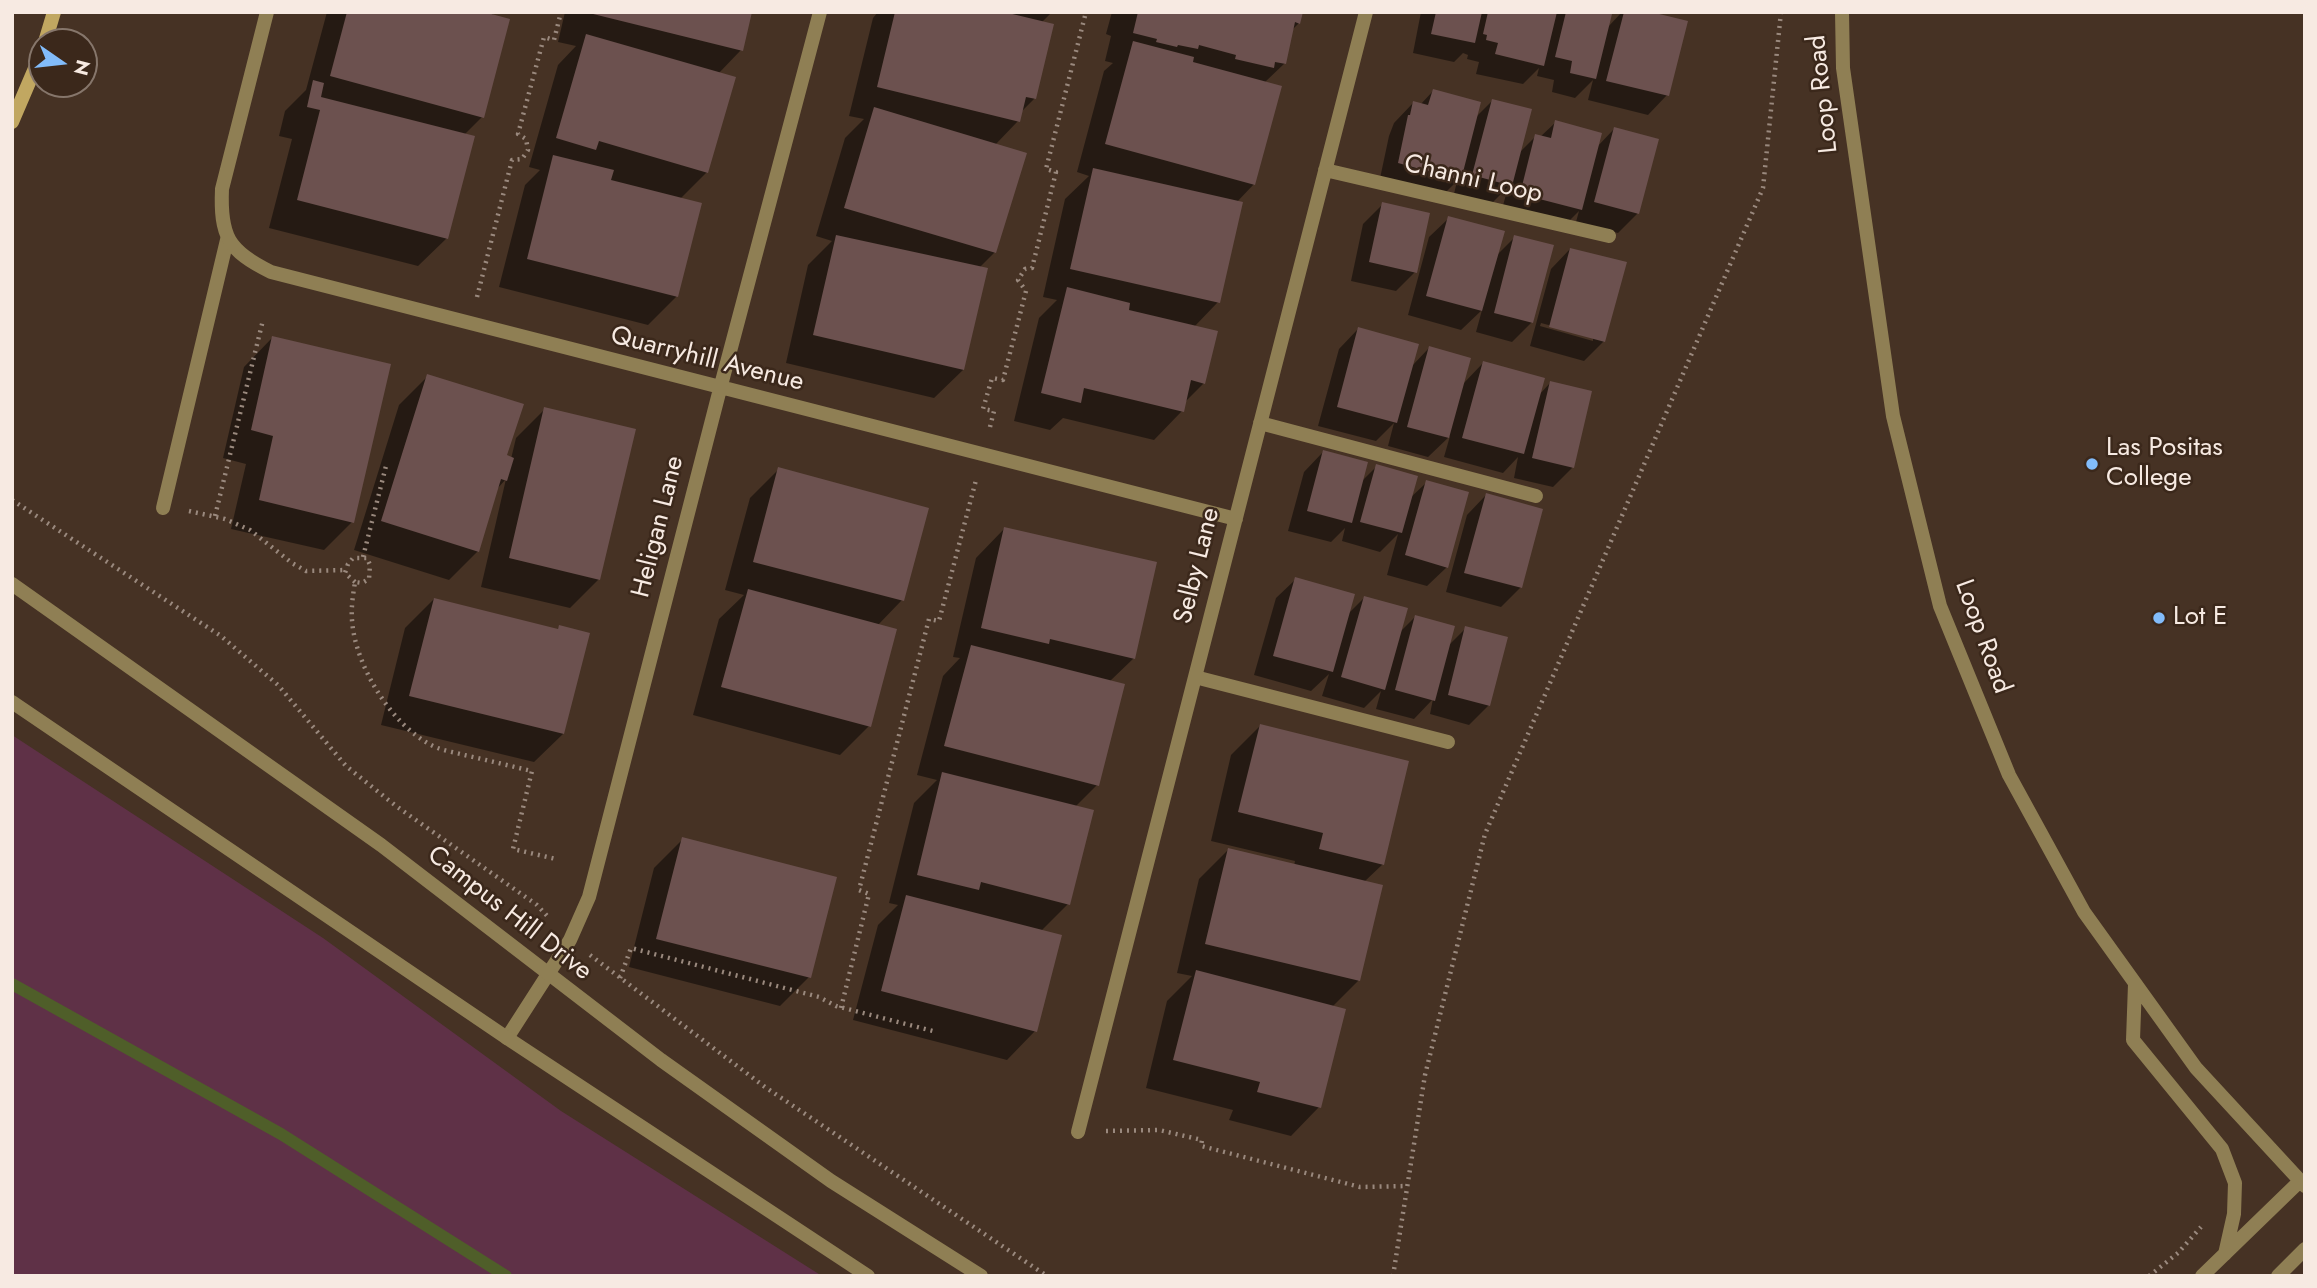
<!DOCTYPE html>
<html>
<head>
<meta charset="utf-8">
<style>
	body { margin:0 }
	#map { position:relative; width:2317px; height:1288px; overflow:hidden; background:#463224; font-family:Jost,sans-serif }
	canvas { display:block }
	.frame { position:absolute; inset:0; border:14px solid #f7eae2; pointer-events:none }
	.north { position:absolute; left:28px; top:28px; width:70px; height:70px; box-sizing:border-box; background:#3b281b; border:2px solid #86766b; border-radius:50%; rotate:104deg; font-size:19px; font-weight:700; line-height:28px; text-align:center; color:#f7eae2 }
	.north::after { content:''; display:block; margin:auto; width:24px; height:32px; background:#82bcfa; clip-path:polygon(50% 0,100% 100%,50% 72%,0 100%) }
</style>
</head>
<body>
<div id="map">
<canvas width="2317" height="1288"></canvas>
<div class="frame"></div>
<div class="north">N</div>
</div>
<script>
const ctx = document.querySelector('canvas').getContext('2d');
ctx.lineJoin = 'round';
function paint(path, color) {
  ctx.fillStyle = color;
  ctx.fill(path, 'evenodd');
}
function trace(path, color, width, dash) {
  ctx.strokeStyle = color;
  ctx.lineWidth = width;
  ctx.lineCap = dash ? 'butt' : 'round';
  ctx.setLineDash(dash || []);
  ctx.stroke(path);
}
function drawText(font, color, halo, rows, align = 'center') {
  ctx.font = font + ' Jost,sans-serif';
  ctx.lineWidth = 5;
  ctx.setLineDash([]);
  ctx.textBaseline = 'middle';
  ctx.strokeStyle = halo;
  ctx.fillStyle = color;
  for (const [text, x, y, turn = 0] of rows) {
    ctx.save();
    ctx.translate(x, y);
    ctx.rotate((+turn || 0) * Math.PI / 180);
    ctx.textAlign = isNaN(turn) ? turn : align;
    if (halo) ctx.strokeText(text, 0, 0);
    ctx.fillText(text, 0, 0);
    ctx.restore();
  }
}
paint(new Path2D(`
	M12,735L323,938L561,1111L822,1276H12Z`), '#5f3147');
paint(new Path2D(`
	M327,12H495L492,16L482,117L464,135L447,238L418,266L269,228L292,139L279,136L285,111L306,90Z
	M565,12H750L741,50L718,74L707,172L680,199L676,297L648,325L499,287L525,185L540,170L529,167L558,65L576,46L558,42Z
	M878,12H1052L1041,23L1034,99L1021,112L1018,121L995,145V252L979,268L963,370L934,398L786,363L808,265L832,241L816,236L845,138L864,119L849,116L873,18Z
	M1112,12H1302L1299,23L1291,31L1285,63L1264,83L1254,184L1236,203L1218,302L1194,327L1204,383L1185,402L1182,411L1154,440L1063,418L1050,430L1014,421L1039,318L1057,300L1043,297L1065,199L1089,176L1077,172L1104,71L1113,63L1105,61L1111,36L1106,34Z
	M1421,12H1602L1610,15L1607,28L1622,12H1644L1667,95L1648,115L1588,100L1593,80L1575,98L1552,92L1554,80L1537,76L1539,68L1523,84L1476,74L1479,62L1467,59L1468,55L1463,53L1454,62L1413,53Z
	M1433,91L1476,117L1492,101L1519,153L1536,136L1540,137L1556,122L1596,148L1614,129L1657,140L1637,214L1618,233L1576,222L1579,211L1561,229L1501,213L1508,187L1491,204L1454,194L1457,181L1440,198L1379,183L1389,136L1394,123L1413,103L1420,105Z
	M1383,204L1415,272L1396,291L1351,281L1363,224Z
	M1449,218L1497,255L1515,237L1532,322L1512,342L1476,332L1482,310L1461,330L1408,315L1429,237Z
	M1570,249L1604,341L1584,361L1530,346L1551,269ZM1541,323L1593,337V341L1540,326Z
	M1358,329L1411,367L1429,348L1462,385L1483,363L1538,396L1550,383L1572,468L1553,487L1514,478L1518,457L1503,473L1444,457L1450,436L1428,457L1388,446L1394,423L1376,441L1318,426L1339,349Z
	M272,338L352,522L324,550L231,529L246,464L223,458L244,367Z
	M428,376L505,457L511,459L516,438L545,409L599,579L570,608L481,587L506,479L497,489L478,551L449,580L354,550L399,405Z
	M1323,452L1361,482L1377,466L1409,499L1427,482L1447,567L1427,586L1387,575L1398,534L1380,552L1342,541L1345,528L1331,542L1288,531L1304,472Z
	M779,469L902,600L877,626L869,726L840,755L693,715L719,619L744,595L725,590L750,498Z
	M1486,495L1521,587L1501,607L1446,592L1467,515Z
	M1004,529L1134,658L1109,682L1097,785L1075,807L1068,904L1041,931L1035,1031L1007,1060L853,1020L878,925L898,905L889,903L914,803L937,780L917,775L943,676L960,658L953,657L976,558Z
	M1296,579L1347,615L1364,598L1399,633L1415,617L1448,646L1466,628L1489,705L1469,725L1430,714L1433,699L1414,719L1376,709L1381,691L1364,708L1322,696L1329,674L1311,691L1254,675L1276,598Z
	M434,599L557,630L559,627L563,734L534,762L381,725L405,628Z
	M1260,726L1383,864L1364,882L1358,981L1332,1007L1319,1107L1291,1136L1229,1120L1233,1110L1146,1088L1167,1001L1192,976L1177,973L1199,879L1228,850L1294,866L1295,861L1211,841L1231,755Z
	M683,839L809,977L780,1006L629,967L654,868Z`), '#0007');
trace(new Path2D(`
	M12,984L281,1134L506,1276`), '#4f5e29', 12);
paint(new Path2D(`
	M347,12H484L510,19L484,118L330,76Z
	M585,12H752L743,51Z
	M895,12H1004L1054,24L1036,99L1026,97L1020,122L877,87Z
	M1138,12H1303L1300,24L1295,22L1286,64L1275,62L1274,68L1235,59L1236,55L1199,45L1198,49L1178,45L1177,47L1156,42L1157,39L1133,33Z
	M1436,12H1482L1475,43L1431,34Z
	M1488,12H1557L1544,66L1495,54L1498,43L1486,40L1487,35L1483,34Z
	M1566,12L1612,14L1596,79L1570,73L1572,61L1555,57Z
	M1624,12H1651L1688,21L1669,96L1606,81Z
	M586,34L736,77L708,173L599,141L596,150L556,138Z
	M1133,41L1194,57L1193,62L1282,86L1255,185L1105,144Z
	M313,80L324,83L321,97L475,136L448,239L297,200L320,110L307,107Z
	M1433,89L1481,102L1461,180L1398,163L1408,115H1410L1413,101L1428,105Z
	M1492,99L1532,109L1512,186L1472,175Z
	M874,107L1027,153L996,253L844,208Z
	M1555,120L1602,133L1582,210L1520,194L1535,134L1551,138Z
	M1614,127L1659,139L1639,214L1594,202Z
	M553,155L614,170L611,180L702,203L678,297L527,259Z
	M1093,168L1243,202L1220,303L1070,269Z
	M1382,202L1430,213L1417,273L1369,262Z
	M1448,216L1505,231L1482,311L1426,296Z
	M836,235L988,268L964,370L813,335Z
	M1514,235L1554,245L1533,323L1494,313Z
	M1570,248L1627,262L1605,342L1549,327Z
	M1067,287L1130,303L1129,310L1218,331L1205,384L1191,380L1184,412L1084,388L1081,403L1041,393Z
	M1358,327L1419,344L1397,423L1337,407Z
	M272,336L391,364L354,523L259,500L273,436L251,430Z
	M1429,346L1471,358L1449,438L1407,427Z
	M1483,361L1545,378L1524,454L1462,438Z
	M427,374L524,404L507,455L514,458L507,481L501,479L479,552L381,521Z
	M1550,381L1592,391L1574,468L1532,458Z
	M544,407L636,429L600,580L509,558Z
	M1323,450L1368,462L1352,523L1307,511Z
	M1376,464L1418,476L1402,533L1360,522Z
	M778,467L929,508L904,601L753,562Z
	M1426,480L1469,492L1448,568L1405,555Z
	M1486,493L1543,509L1522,588L1464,573Z
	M1004,527L1157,562L1135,659L1050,639L1049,644L981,628Z
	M1295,577L1355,594L1333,672L1273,656Z
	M748,589L897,629L871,727L721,687Z
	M1364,596L1408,608L1385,690L1341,677Z
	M434,598L558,629L559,625L590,633L564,734L409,696Z
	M1415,615L1455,626L1435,701L1395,690Z
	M1465,626L1508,637L1490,706L1448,695Z
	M971,645L1125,684L1099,786L944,746Z
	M1260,724L1409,761L1384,865L1319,849L1323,833L1238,812Z
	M942,772L1094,810L1070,905L981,882L979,890L917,875Z
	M682,837L837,877L811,978L656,939Z
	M1228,848L1383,885L1360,981L1205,944Z
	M906,895L1062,935L1037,1032L881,991Z
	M1196,970L1346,1009L1321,1108L1257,1092L1260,1082L1173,1060Z`), '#6c514f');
trace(new Path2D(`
	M477,297L512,160L522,159L528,150L526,139L518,134L544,37L554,40L561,12
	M990,427L994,411L983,409L992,378L1003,380L1026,291L1018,280L1025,269L1032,268L1056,172L1046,169L1086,12
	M12,500L221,636L278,685L346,766L396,806L537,905L550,919
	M189,511L225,519L250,530L292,563L306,571L346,570
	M215,516L263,320
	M363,557L386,466
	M355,582L345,573L348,564L353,558H367L370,565L369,579L362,583L355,582C353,595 351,607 352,620C355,666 392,726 433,746C443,751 454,752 464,755C487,760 510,766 532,771L513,849L556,859
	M590,955L765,1087L1047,1276
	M620,978L631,948L819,997L836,1006L937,1032
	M841,1008L869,894L859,890L929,619L939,621L976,480
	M1106,1131L1159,1130L1202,1140L1201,1146L1360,1187L1407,1186
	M1393,1276L1425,1075L1485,834L1763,188L1781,12
	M2149,1276L2178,1253L2201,1227`), '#9a897e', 4.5, [2, 5]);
trace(new Path2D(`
	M163,508L227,240`), '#8f7f54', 14);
trace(new Path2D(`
	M267,12L222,189C220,236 228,251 271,272L1236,519
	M1325,170L1609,236
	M1260,423L1536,496
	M1195,677L1448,742
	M507,1038L570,940L589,897L720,389L820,12
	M1078,1132L1366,12`), '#8f7f54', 14);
trace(new Path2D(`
	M1842,12L1843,68L1893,416L1940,606L2009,775L2084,912L2196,1068L2305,1186
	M12,584L381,845L661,1060L831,1181L981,1276
	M12,702L507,1038L868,1276
	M2135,984L2133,1040L2222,1149L2235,1183L2234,1214L2225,1254
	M2202,1276L2300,1181
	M2278,1276L2305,1249`), '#8f7f54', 14);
trace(new Path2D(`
	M45,42L54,12
	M12,122L42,52`), '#c1a761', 14);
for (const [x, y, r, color] of [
	[2092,464,7,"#82bcfa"],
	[2159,618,7,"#82bcfa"]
]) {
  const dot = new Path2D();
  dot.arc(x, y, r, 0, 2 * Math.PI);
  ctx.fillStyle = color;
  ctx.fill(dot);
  trace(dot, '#3b281b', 2.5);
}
drawText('26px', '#f7eae2', '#3b281b', [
	["Loop Road",1824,94,-96],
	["Channi Loop",1473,180,13],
	["Quarryhill Avenue",707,360,14],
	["Heligan Lane",659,527,-76],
	["Selby Lane",1198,566,-76],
	["Loop Road",1982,637,70],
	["Campus Hill Drive",509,914,38]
]);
drawText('26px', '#f7eae2', '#3b281b', [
	["Las Positas",2106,449],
	["College",2106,479],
	["Lot E",2173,618]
], 'left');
</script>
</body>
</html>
